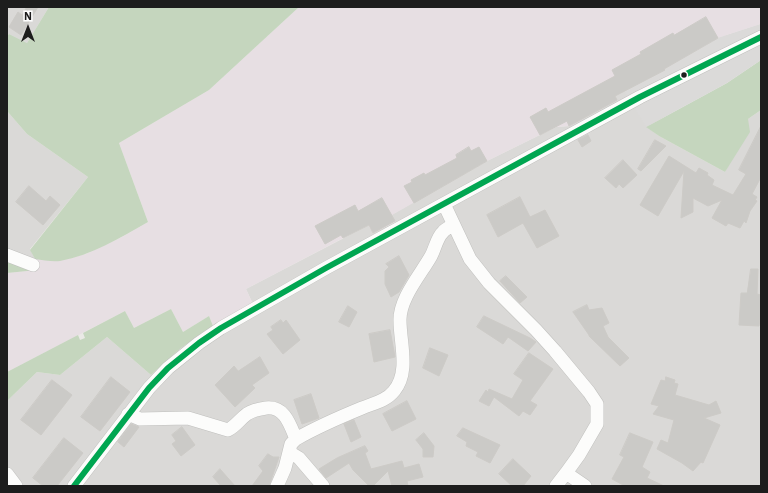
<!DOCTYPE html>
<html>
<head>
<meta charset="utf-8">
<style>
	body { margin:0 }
	#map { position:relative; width:768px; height:493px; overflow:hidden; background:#eae9e6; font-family:"IBM Plex Sans",sans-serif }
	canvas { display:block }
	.frame { position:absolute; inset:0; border:8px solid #1d1d1d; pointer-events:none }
	.north { position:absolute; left:8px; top:8px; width:40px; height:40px; -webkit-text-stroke:3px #fff; paint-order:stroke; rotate:0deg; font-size:11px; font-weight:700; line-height:16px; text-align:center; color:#1d1d1d }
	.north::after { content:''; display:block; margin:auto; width:14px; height:18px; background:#1d1d1d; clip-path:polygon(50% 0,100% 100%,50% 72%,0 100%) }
</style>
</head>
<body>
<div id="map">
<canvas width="768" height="493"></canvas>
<div class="frame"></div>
<div class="north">N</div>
</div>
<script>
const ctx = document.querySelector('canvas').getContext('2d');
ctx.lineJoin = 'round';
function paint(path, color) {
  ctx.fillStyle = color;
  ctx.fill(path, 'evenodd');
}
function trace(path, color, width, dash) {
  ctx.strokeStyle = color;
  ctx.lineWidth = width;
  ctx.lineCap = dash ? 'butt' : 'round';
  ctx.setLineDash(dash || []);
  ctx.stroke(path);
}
paint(new Path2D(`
	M7,7H49L27,43L9,34L7,36Z
	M761,24V60L647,127L659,136L725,172L748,119L761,110V486H7V401L37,372L60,375L107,337L151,375L181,348L213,326L252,302L246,289L369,225L373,233L395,222L391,215L487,161L556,127L569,126L614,95L718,38Z
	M7,111L27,134L88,177L30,249L35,259L7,262Z`), '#dad9d7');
paint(new Path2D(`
	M299,7H761V24L718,38L652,77L615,95L617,100L569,126L556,127L487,161L392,215L395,222L373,233L368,225L246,289L252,302L213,326L209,316L183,332L171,309L134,328L125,311L7,372V310L9,309L7,306V273L36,270L35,259L58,261L86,254L120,238L148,222L119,143L209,90Z`), '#e7dfe3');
paint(new Path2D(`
	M49,7H299L209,90L119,143L148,222C120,238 92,255 60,261C52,262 43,260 35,259L30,250L88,177L27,134L7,111V36L9,34L27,43Z
	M761,60V110L748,119L750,132L725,172L659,136L646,127L727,83Z
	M7,262L37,270L7,273Z
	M171,309L183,332L209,316L213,326L181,348L151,375L107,337L60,375L37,372L7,401V372L78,335L80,340L85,338L83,333L125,311L134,328Z`), '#c5d6be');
paint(new Path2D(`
	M761,24V60L727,83L646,127L624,91L664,70V69L718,38Z`), '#dbdad9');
const building = new Path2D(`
	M27,7H38L21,35L9,27L18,12L22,15Z
	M706,17L718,38L664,69L665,70L615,96L617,100L569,126L567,121L540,135L530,117L546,108L548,112L615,76L612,70L641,54L640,52L673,33L674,35Z
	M761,126V177L752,194L757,197L755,200L757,201L750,211L746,223L744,221L740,228L728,223L726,226L712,218L722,200L708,206L693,198V212L681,218L684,171L658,216L640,205L669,156L696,173L699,168L708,173L707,175L714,180L712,185L733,195L746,174L739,170Z
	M588,135L591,141L582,147L578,140Z
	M655,140L666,146L641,171L638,169Z
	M469,147L471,151L479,147L487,161L414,203L404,186L412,182L411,180L424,173L425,175L457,158L456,155Z
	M623,160L637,175L623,188L619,184L616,188L605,178Z
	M29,186L46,201L50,196L60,205L43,225L16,202Z
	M520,197L530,217L545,210L559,236L537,248L523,223L498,237L487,215Z
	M382,198L395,221L373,233L369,225L343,238L341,235L325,244L315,226L355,205L358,211Z
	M399,256L409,275L399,292L391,297L385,284V271L389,267L386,264Z
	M751,269H758L757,294L761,295V313L759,326L739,325L741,293H747Z
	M506,276L527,297L520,303L500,281Z
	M587,305L589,310L602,308L609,323L603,326L608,337L629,358L620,366L589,336V335L573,312Z
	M348,306L357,312L349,327L339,322Z
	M484,316L530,338L536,342L528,351L508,337L503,344L477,327Z
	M281,320L283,323L286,320L300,340L283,354L267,334L273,330L271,327Z
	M390,330L395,357L374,362L369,334Z
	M430,348L448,355L439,376L423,368Z
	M529,353L553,369L530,401L537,405L530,415L523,411L519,416L494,397L489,406L479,401L486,390L488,392L489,389L512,399L523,380L514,374Z
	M260,357L269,373L252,385L255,388L235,407L215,385L234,366L238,371Z
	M111,377L130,392L100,431L81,417Z
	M666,377L675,380L674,383L678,384L675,395L709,405L716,401L721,413L704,418L720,425L703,463L701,462L693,471L682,463L657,449L661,440L668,443L674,420L653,414L659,406L651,404L661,380L665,381Z
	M52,380L72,395L41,435L21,420Z
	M311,394L319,418L302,424L294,400Z
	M407,401L416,419L392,431L383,414Z
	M354,420L361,437L351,442L344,424Z
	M131,424L139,427L124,447L118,442Z
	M182,427L195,445L181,456L172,444L176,441L172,435Z
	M463,428L500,445L490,463L476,456L478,452L466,446L467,442L457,436Z
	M424,433L434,446L433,457H423V449L416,440Z
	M630,433L653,442L642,467L650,472L647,478L664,486H625L612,479L624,457L620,455Z
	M64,438L83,453L57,486H43L33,478Z
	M365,446L368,451L365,453L371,469L402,461L404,468L419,464L423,477L407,481L408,486H392L388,471L373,486H369L353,470L349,463L326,478L319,469L337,458Z
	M268,454L273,457H279L269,486H252L263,471L259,466Z
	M513,459L531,476L523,486H512L499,474Z
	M220,469L235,486H221L213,477Z`);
paint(building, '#cbcac7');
trace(building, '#cdcbc7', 1);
const street = new Path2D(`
	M444,204L470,259L489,283L536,330L555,351L589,392L597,404V424L579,455L566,473
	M7,255L33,265
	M128,414L140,419L188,418L228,430C236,426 240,419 247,414C253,410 259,409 266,408C285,406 290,425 296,439
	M289,452L299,458L323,486
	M7,474L16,486
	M74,486L149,388L168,368L199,343L221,328L326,268L640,97L761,37
	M277,486L285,468L291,444L296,439C317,427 340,417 362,408C374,403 386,401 394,391C410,372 400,343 400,321C399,299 421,274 431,256C435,249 437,237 443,232C445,229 450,227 453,225
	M556,486L566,473L585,486`);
trace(street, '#c0c0be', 14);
trace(street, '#fcfcfb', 13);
trace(new Path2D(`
	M74,486L149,388L168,368L199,343L221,328L326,268L640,97L761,37`), '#00a651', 6);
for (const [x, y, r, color] of [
	[684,75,3.5,"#1d1d1d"]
]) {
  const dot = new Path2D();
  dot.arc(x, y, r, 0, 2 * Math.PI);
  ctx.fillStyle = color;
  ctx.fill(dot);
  trace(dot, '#fff', 1.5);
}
</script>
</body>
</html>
